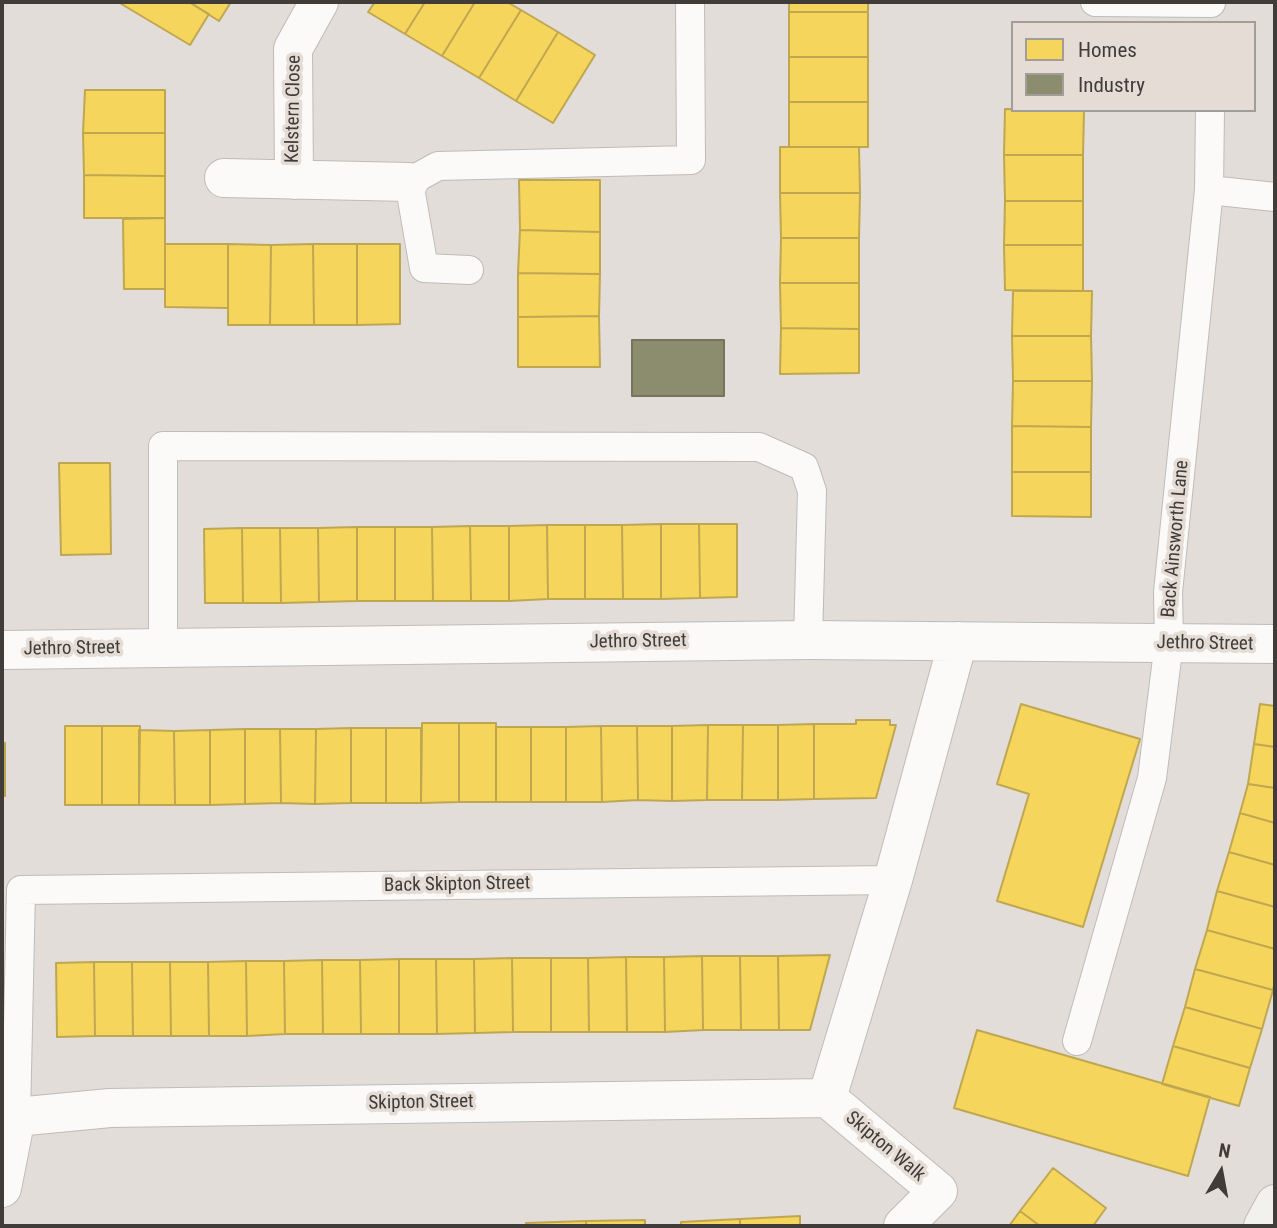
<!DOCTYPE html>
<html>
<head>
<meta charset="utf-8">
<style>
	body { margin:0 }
	#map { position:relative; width:1277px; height:1228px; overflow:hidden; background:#e2ddd8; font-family:"Roboto Condensed",sans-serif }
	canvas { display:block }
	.frame { position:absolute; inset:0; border:4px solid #3f3c39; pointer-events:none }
	.legend { position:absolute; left:1011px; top:21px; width:245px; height:91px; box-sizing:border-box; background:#e5ddd5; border:2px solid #a39d97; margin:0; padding:9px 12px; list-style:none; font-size:21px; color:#3f3c39 }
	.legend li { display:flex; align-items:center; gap:14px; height:35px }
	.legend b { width:35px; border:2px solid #a39d97 }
	.north { position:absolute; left:1186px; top:1137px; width:70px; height:70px; -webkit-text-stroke:5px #e5ddd5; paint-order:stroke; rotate:10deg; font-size:19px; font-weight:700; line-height:28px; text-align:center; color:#3f3c39 }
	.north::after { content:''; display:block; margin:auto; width:24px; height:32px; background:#3f3c39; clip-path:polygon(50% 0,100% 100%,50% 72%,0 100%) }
</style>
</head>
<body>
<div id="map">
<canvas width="1277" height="1228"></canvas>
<div class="frame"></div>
<ul class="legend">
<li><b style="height:19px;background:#f6d55c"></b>Homes</li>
<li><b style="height:19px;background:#8c8c6e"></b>Industry</li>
</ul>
<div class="north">N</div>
</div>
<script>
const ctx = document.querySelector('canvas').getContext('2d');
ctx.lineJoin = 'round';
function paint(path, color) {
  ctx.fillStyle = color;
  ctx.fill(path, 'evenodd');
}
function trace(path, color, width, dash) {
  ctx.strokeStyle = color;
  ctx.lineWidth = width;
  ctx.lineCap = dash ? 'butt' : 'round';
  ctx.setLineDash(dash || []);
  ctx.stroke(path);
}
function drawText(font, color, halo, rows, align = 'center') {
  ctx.font = font + ' "Roboto Condensed",sans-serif';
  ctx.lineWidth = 7;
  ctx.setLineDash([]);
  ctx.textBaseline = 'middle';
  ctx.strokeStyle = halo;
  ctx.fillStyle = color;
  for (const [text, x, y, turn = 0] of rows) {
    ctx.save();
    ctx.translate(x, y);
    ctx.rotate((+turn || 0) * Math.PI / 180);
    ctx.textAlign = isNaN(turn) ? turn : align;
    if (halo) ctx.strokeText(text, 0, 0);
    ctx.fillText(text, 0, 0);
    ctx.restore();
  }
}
const homes = new Path2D(`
	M118,2H189L209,14L190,45Z
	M189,2H231L219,21Z
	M375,2H425L405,34L368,12Z
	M425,2H475L442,56L405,34Z
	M475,2H507L521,10L479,78L442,56Z
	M789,2H868V12H789Z
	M521,10L558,32L516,101L479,78Z
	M789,12H868V57H789Z
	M558,32L595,55L553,123L516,101Z
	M789,57H868V102H789Z
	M85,90H165V133H83Z
	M789,102H868V147H789Z
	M1005,109L1084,110L1083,155H1004Z
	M83,133H165V176L84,175Z
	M780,147H859L860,193H780Z
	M1004,155H1083V201H1005Z
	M84,175L165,176V218H84Z
	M519,180H600V232L520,230Z
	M780,193H860L859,238H781Z
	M1005,201H1083V245H1004Z
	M165,218V289H124L123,219Z
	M520,230L600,232V274L518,273Z
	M781,238H859V283H780Z
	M165,244H228V308L165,307Z
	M228,244L271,245L270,325H228Z
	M313,244L314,325H270L271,245Z
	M313,244H357V325H314Z
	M357,244H400V324L357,325Z
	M1004,245H1083V291L1005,290Z
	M518,273L600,274L599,316L518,317Z
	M780,283H859V329L781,328Z
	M1013,291H1092L1091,336H1012Z
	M599,316L600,367H518V317Z
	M781,328L859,329V373L780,374Z
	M1012,336H1091L1092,381H1013Z
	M1013,381H1092L1091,427L1012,426Z
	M1012,426L1091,427V472H1012Z
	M59,463H110L111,554L61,555Z
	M1012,472H1091V517L1012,516Z
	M661,524V599H623L622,525Z
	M661,524H699L700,598L661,599Z
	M699,524H737V597L700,598Z
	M547,525L548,599L509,601V526Z
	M547,525H585V599H548Z
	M585,525H622L623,599H585Z
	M470,526L471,601H433L432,527Z
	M470,526H509V601H471Z
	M357,527V601L319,602L318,528Z
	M357,527H395V601H357Z
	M395,527H432L433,601H395Z
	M242,528L243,603H205L204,529Z
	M242,528H280L281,603H243Z
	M280,528H318L319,602L281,603Z
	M1021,704L1140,739L1083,927L997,901L1029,794L997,784Z
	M1260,704L1275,706V747L1254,744Z
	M856,720H890V725H896L876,798L814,799V724H856Z
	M422,723H459V802L421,803Z
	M459,723H496V802H459Z
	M814,724V799L778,800V725Z
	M708,725L707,800L672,801V726Z
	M708,725H743L742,800H707Z
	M743,725H778V800H742Z
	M65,726H102V805H65Z
	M102,726H140L139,805H102Z
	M601,726L602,802H566V727Z
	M601,726H637L638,800L602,802Z
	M637,726H672V801L638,800Z
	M496,727H531V802H496Z
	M531,727H566V802H531Z
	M351,728H386V803H351Z
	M351,728V803L315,804L316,729Z
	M386,728H421V803H386Z
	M245,729H280L281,803L245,804Z
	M245,729V804L210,805V730Z
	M280,729H316L315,804L281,803Z
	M139,730L174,731L175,805H139Z
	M210,730V805H175L174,731Z
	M2,743H5V796H2Z
	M1254,744L1275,747V788L1248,784Z
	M1248,784L1275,788V823L1240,813Z
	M1240,813L1275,823V865L1229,852Z
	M1229,852L1275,865V907L1217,891Z
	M1217,891L1275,907V949L1207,930Z
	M1207,930L1275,949V981L1273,990L1195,969Z
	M830,955L810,1030H779L778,956Z
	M702,956H740L741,1030H703Z
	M702,956L703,1030L665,1032L664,957Z
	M740,956H778L779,1030H741Z
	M626,957L627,1032H589L588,958Z
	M626,957H664L665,1032H627Z
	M512,958H551V1032H513Z
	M512,958L513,1032L475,1033L474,959Z
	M551,958H588L589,1032H551Z
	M399,959H436L437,1034H399Z
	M399,959V1034H361L360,960Z
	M436,959H474L475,1033L437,1034Z
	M322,960L323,1034H285L284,961Z
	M322,960H360L361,1034H323Z
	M246,961H284L285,1034L247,1036Z
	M246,961L247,1036H209L208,962Z
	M94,962L95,1036L57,1037L56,963Z
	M94,962H132L133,1036H95Z
	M132,962H170L171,1036H133Z
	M170,962H208L209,1036H171Z
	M1195,969L1273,990L1262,1029L1185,1007Z
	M1185,1007L1262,1029L1250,1068L1173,1046Z
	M977,1030L1210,1097L1188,1176L954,1108Z
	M1173,1046L1250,1068L1239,1106L1162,1084Z
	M1053,1168L1106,1208L1093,1226H1040L1020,1211Z
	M1020,1211L1040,1226H1009Z
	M800,1216V1226H740V1219Z
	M740,1219V1226H681V1222Z
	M645,1220V1226H586V1221Z
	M586,1221V1226H526V1223Z`);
paint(homes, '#f6d55c');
trace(homes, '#bfa752', 2);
const industry = new Path2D(`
	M632,340H724V396H632Z`);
paint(industry, '#8c8c6e');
trace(industry, '#75745e', 2);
const lane = new Path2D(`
	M1095,2L1211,3
	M1209,190L1275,197
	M469,270L424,268L409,182L438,166L691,160L690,2
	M163,648V446L759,447L804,467L812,491L808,640
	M1077,1041L1152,778L1169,643L1168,592L1209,190L1210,110
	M16,1117L21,890L893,880`);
const street = new Path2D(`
	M224,178L409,182
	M294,180L293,49L319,2
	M2,650L808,640L1275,644
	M827,1098L893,880L958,641
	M827,1098L938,1191L903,1226
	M2,1188L16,1117L110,1108L827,1098`);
const secondary = new Path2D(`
	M1263,1226L1275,1204`);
trace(lane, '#bfbbb7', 30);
trace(street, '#bfbbb7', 40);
trace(secondary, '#bfbbb7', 40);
trace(lane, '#fbfaf9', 28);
trace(street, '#fbfaf9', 38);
trace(secondary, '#f2f1ee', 38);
drawText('19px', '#3f3c39', '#e5ddd5', [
	["Kelstern Close",294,109,-89],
	["Back Ainsworth Lane",1176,539,-85],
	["Jethro Street",638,642,-1],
	["Jethro Street",1205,644,1],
	["Jethro Street",72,649,-1],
	["Back Skipton Street",457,885,-1],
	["Skipton Street",421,1103,-1],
	["Skipton Walk",885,1147,40]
]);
</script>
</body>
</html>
